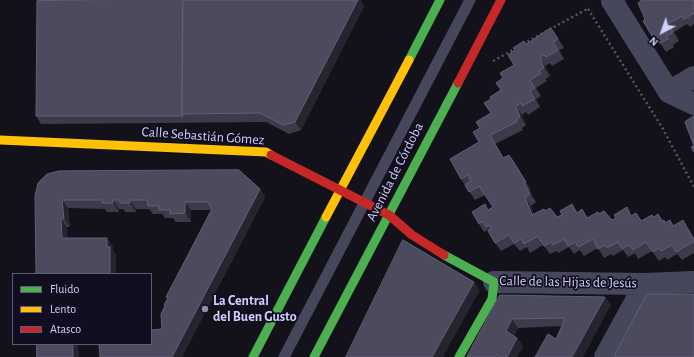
<!DOCTYPE html>
<html>
<head>
<meta charset="utf-8">
<style>
	body { margin:0 }
	#map { position:relative; width:694px; height:357px; overflow:hidden; background:#13121b; font-family:"Alegreya Sans",sans-serif }
	canvas { display:block }
	.legend { position:absolute; left:12px; top:273px; width:140px; height:72px; box-sizing:border-box; background:#100e1f; border:1px solid #5e5b78; margin:0; padding:5px 7px; list-style:none; font-size:12px; color:#d2cefd }
	.legend li { display:flex; align-items:center; gap:8px; height:20px }
	.legend b { width:20px; border:1px solid #5e5b78 }
	.north { position:absolute; left:642px; top:12px; width:40px; height:40px; -webkit-text-stroke:3px #100e1f; paint-order:stroke; rotate:221deg; font-size:11px; font-weight:700; line-height:16px; text-align:center; color:#d2cefd }
	.north::after { content:''; display:block; margin:auto; width:14px; height:18px; background:#d2cefd; clip-path:polygon(50% 0,100% 100%,50% 72%,0 100%) }
</style>
</head>
<body>
<div id="map">
<canvas width="694" height="357"></canvas>
<ul class="legend">
<li><b style="height:5px;background:#4caf50"></b>Fluido</li>
<li><b style="height:5px;background:#ffc107"></b>Lento</li>
<li><b style="height:5px;background:#c62828"></b>Atasco</li>
</ul>
<div class="north">N</div>
</div>
<script>
const ctx = document.querySelector('canvas').getContext('2d');
ctx.lineJoin = 'round';
function trace(path, color, width, dash) {
  ctx.strokeStyle = color;
  ctx.lineWidth = width;
  ctx.lineCap = dash ? 'butt' : 'round';
  ctx.setLineDash(dash || []);
  ctx.stroke(path);
}
function paint(path, color) {
  ctx.fillStyle = color;
  ctx.fill(path, 'evenodd');
}
function drawText(font, color, halo, rows, align = 'center') {
  ctx.font = font + ' "Alegreya Sans",sans-serif';
  ctx.lineWidth = 3.5;
  ctx.setLineDash([]);
  ctx.textBaseline = 'middle';
  ctx.strokeStyle = halo;
  ctx.fillStyle = color;
  for (const [text, x, y, turn = 0] of rows) {
    ctx.save();
    ctx.translate(x, y);
    ctx.rotate((+turn || 0) * Math.PI / 180);
    ctx.textAlign = isNaN(turn) ? turn : align;
    if (halo) ctx.strokeText(text, 0, 0);
    ctx.fillText(text, 0, 0);
    ctx.restore();
  }
}
trace(new Path2D(`
	M588,9L663,129L694,187
	M523,44L589,8
	M493,61L515,49`), '#4a5863', 2.5, [2, 3]);
trace(new Path2D(`
	M284,357L470,0`), '#47475c', 11);
trace(new Path2D(`
	M614,0L612,1L669,92L694,104
	M669,92L694,77
	M494,282L645,284L694,282
	M605,357L645,284`), '#47475c', 22);
trace(new Path2D(`
	M409,60L440,0
	M444,255L494,282L492,299L459,357
	M253,357L326,217
	M314,357L458,83`), '#4caf50', 9);
trace(new Path2D(`
	M0,140L266,152L271,155
	M326,217L409,60`), '#ffc107', 9);
trace(new Path2D(`
	M458,83L501,0
	M271,155L389,215L412,235L444,255`), '#c62828', 9);
paint(new Path2D(`
	M183,0H360L364,6L301,130L289,134L266,122L41,124L36,116Z
	M694,0V24L690,27L687,24L674,32L679,41L673,45L674,47L666,52L660,43L658,44L652,36Z
	M551,28L564,48L559,50L564,59L552,66L550,63L545,66L550,76L545,79L547,81L536,88L541,96L536,99L540,107L528,115L526,112L522,115L526,125L522,128L523,130L495,144L504,158L509,155L515,163L531,191H530L536,202L531,206L534,214L545,211L557,217L578,212L588,218L600,214L612,220L632,215L636,213L642,221L654,217L658,214L663,221L665,223L674,226L688,229L694,238V253L682,260L677,254L667,260L665,257L659,261L652,251L638,259L635,253L628,257L623,250L613,256L611,254L604,258L598,248L584,256L580,250L574,254L569,247L558,253L557,251L550,254L543,245L530,253L527,247L520,251L514,244L501,251L495,243L488,230L484,232L479,224L485,204L488,210L493,207L485,195L475,200L461,179L479,142L480,128L491,113V99L501,90L503,78L514,65L526,44Z
	M59,171L260,189L265,197L182,357H100L162,329L165,306L164,305L168,298L166,297L211,210H191V222H176L173,218H165L162,214H153L149,209H136V212H126L123,209H119V212H107L105,209L68,208L70,227H67V238L113,246V251L116,255V274H36Z
	M500,295L605,297L611,305L556,339L562,326L518,328L514,336L517,338L523,346L517,357H467Z`), '#3c3b4a');
paint(new Path2D(`
	M358,0H360L364,6L301,130L295,122Z
	M540,57L545,66L550,76L544,68Z
	M530,91L536,99L540,107Z
	M516,106L522,115L526,125L520,117Z
	M509,155L515,163L531,191L526,182Z
	M524,183L530,191L536,202L530,194Z
	M260,189L265,197L182,357H172Z
	M525,197L531,206L538,224L532,215Z
	M62,200L68,208L70,227L64,218Z
	M113,200L119,209V212L113,203Z
	M130,200L136,209V212L130,203Z
	M185,202L191,210V222L185,213Z
	M61,219L67,227L68,246L62,238Z
	M107,238L113,246V251L116,255V274H110L107,247Z
	M474,282L480,290L443,357H432Z
	M605,297L611,305L583,357H572Z
	M512,319L518,328L512,340L506,331Z
	M517,338L523,346L517,357H507Z
	M73,344H78L79,357H73Z`), '#25242f');
const building = new Path2D(`
	M183,0H358L295,122L283,125L260,113L182,114Z
	M183,0L182,114H183V116H36L37,1Z
	M641,0H694V8L692,10L694,13L684,19L682,16L668,24L673,32L667,36L668,39L660,43L655,34L652,36L643,21L645,19L638,3L641,1Z
	M551,28L558,39L553,42L558,50L546,57L544,55L540,57L544,68L539,70L541,73L530,80L535,88L530,91L535,99L522,106L521,103L516,106L520,117L516,120L517,122L490,135L503,158L509,155L526,182L524,183L530,194L525,197L532,215L544,209L545,211L550,208L557,217L562,215L560,211L572,204L577,213L582,209L587,218L598,212L599,214L604,211L612,220L616,218L614,215L627,207L631,216L636,213L641,221L652,215L654,217L658,214L662,221L664,220L665,223L670,220L673,226L683,220L694,240V241L676,252L672,245L661,251L659,248L653,252L646,242L633,250L629,245L622,249L618,242L607,248L605,245L598,249L593,239L578,247L575,242L568,246L564,239L553,245L551,242L544,246L538,236L524,244L521,239L514,243L509,235L495,243L488,231L492,229L489,225L486,227L482,221L479,224L472,212L485,204L488,210L493,207L479,186L469,192L465,185L471,181L468,175L461,179L450,159L479,142L473,132L480,128L476,122L491,113L484,103L491,99L490,97L501,90L496,83L503,78L500,73L514,65L508,55L515,50L513,48L524,41L526,44Z
	M694,116V152L691,147L694,146L685,122Z
	M239,170L260,189L172,357H100L99,344H151V330L162,329L161,314L165,306L164,305L168,298L166,297L212,209L208,202H185V213L170,214V210H159V206H148L147,200H130V203H120V200H113V203H102V200H62L64,218L61,219L62,238H107V247H110V274H36L35,196L38,183L47,174L59,171Z
	M403,240L474,282L432,357H346Z
	M647,294H694V357H614Z
	M500,295L605,297L572,357H535L548,334L556,339L564,321V318L512,319L506,331L517,338L507,357H500L496,355L495,357H467Z
	M37,344H73V357H37Z`);
paint(building, '#4c4b5e');
trace(building, '#615f77', 1);
for (const [x, y, r, color] of [
	[205,309,4,"#8f8cae"]
]) {
  const dot = new Path2D();
  dot.arc(x, y, r, 0, 2 * Math.PI);
  ctx.fillStyle = color;
  ctx.fill(dot);
  trace(dot, '#100e1f', 1.5);
}
drawText('14px', '#d2cefd', '#100e1f', [
	["Calle Sebastián Gómez",203,136,4],
	["Avenida de Córdoba",395,172,-63],
	["Calle de las Hijas de Jesús",568,282,1]
]);
drawText('bold 14px', '#d2cefd', '#100e1f', [
	["La Central",213,301],
	["del Buen Gusto",213,317]
], 'left');
</script>
</body>
</html>
